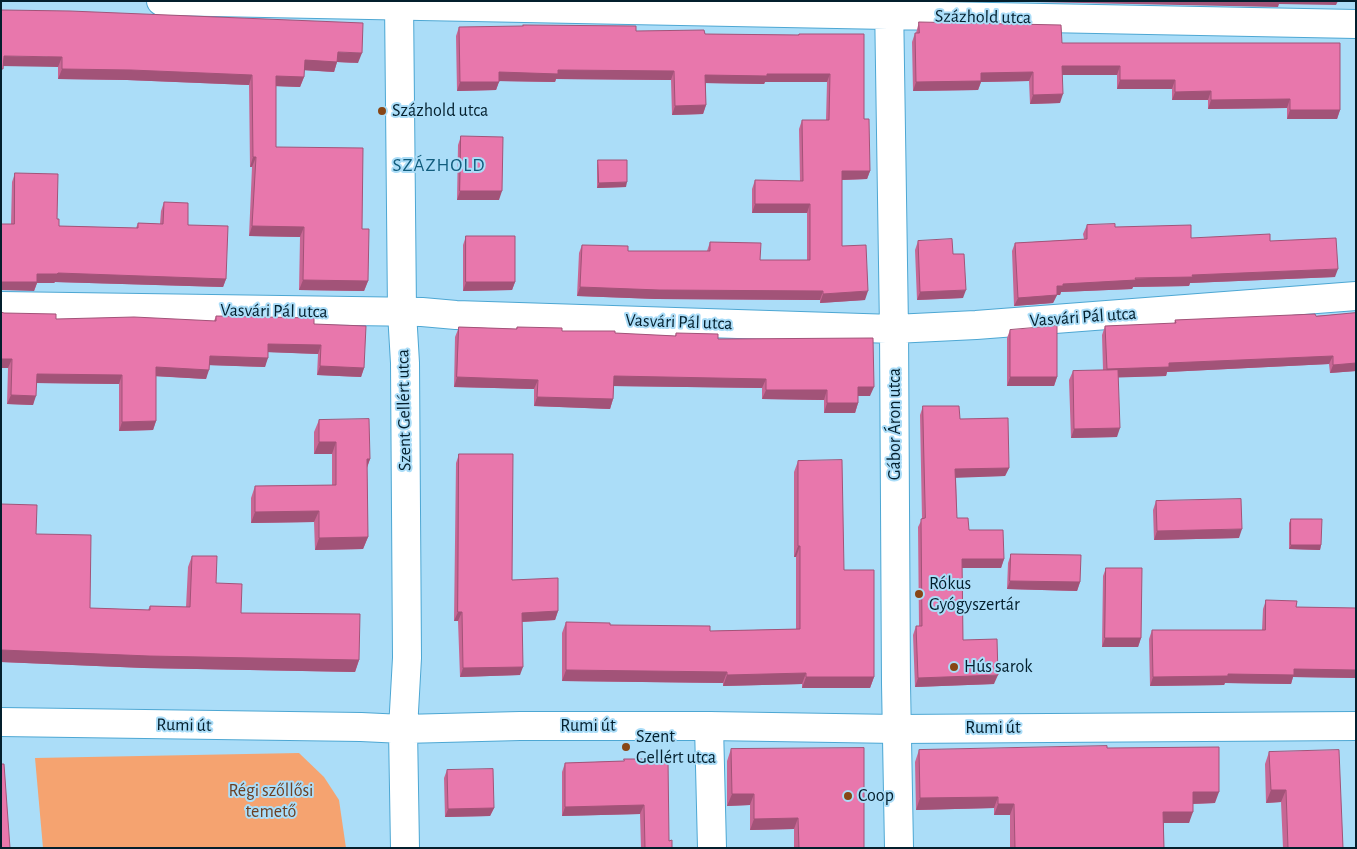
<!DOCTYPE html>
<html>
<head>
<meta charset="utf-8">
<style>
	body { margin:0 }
	#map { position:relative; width:1357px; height:849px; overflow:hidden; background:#abddf8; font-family:"Alegreya Sans",sans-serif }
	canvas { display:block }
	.frame { position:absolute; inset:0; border:2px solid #031f2d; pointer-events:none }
</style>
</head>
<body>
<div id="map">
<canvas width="1357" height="849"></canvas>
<div class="frame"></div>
</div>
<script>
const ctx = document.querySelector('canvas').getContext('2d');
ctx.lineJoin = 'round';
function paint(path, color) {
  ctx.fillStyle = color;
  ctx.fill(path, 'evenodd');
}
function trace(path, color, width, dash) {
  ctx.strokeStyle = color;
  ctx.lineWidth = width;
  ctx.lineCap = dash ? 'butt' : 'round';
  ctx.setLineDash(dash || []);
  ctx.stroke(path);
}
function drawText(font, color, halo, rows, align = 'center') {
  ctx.font = font + ' "Alegreya Sans",sans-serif';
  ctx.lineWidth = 4;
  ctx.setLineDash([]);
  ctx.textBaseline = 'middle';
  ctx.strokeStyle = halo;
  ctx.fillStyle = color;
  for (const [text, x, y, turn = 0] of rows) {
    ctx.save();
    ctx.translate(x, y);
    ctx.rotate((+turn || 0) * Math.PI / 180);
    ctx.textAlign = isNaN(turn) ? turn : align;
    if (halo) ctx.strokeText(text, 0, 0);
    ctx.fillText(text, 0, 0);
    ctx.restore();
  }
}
paint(new Path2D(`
	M299,753L324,777L339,800L346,848H43L35,758Z`), '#f5a370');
const minor = new Path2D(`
	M161,1L1356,24
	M889,1L894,329L896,684L899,848
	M1,306L422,312L456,315L894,329L976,325L1356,296
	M709,726L712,848`);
const tertiary = new Path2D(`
	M399,1L402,312L405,363L407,658L403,729L405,848
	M1,722L361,727L403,729L520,726H709L897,729L1356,726`);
trace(minor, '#4da7d3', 30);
trace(tertiary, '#4da7d3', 30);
trace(minor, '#fff', 28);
trace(tertiary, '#fff', 28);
paint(new Path2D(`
	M1,10L358,63L337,62L334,72L304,70V77L300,87L276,86V147L362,229L368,281L364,291L299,290L300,237L249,236L252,167H250L249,85L127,80L58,79V67Z
	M919,22L1062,43L1340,110L1337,119H1287V108L1208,109V100H1172V89H1117V75H1062L1060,103L1030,104L1029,81L981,82L978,90L913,91L912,42L915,33H916Z
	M459,27L636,31L705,34L798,35L799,34L864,119L870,171L867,179L842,180V246L865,300L820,303V300L656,299L577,296L579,253L582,245L628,251H707L710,242L760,260H807V213H752V189L755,180L800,181L799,129L802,120H826L827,82H765L764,84L706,83V105L703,114L672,115L671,80L556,79L555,82L499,81L496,90L457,91L456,36Z
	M461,136L499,200H457L458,145Z
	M598,160L626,187L597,188V165Z
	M15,173L57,219L59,226L136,228L138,223L160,224L161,211L164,202L188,225L226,279L223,287L55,282L54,283H37L34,291L11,224L12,182Z
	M1087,225L1115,227L1191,238L1270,241L1335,277L1190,283L1189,286L1133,287L1132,289L1061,292L1060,295H1057L1053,303L1014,306L1012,251L1015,243L1084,239L1083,234Z
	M466,236L515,282L512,290L463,291V245Z
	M918,241L953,254L963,298L917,300L915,250Z
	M4,313L56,319L214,321L216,316L314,324L364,368L361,377L317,375L318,354L268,352L265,367L209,365L206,379L156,376V421L153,430L119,431V384L37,383L33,405L7,404L8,368Z
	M1356,313V371L1330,373L1329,364L1167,372L1166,376L1118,377L1117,437L1071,438L1069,380L1073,371L1103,370L1102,335L1105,326L1174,324L1175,320L1316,316Z
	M459,327L516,329L517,327L562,331L675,336L676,333L718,339L870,396H858V403L855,413H824V400L762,399V388L614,386L613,399L610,409L534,406V389L454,387L455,337Z
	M1010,330L1057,377L1054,386H1007V338Z
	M923,406L960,419L1009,468L1005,476L956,477L957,518L969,530L1004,559L1001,568H962L963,640L994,684L915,687L913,635L916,626H919L918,527L922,519L920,415Z
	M319,420L370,459L367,468L368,537L363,549L315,550L314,522L251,523V498L255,486L332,485V454H314V432Z
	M459,454L512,580L558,611L555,620L522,622L520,675L460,677L458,621H454L456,463Z
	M798,461L844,570L874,677L870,688H802V684L723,686V683L562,681V633L566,622L710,631L796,629V557H794V472Z
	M1156,501L1239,538L1154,540L1153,510Z
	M1,504L36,534L90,608L148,610L150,606L186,607L188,567L192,556L241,613L359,660L355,672L144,668L1,662Z
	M1291,519L1321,545L1320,550L1289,549V523Z
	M1011,554L1080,582L1077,591L1007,589L1008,563Z
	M1106,568L1141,638L1138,647H1102L1103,576Z
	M1266,600L1296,607L1356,608V678L1293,677L1291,684L1225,683L1224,685L1150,686L1149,639L1152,630H1262L1263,609Z
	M1107,748L1215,803L1193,804L1189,823H1164V848H1010V815H994V808L916,810L915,762L919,750Z
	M731,749L864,848H794V829L750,830V805L727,806V761Z
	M1269,752L1341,819L1343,848H1283L1281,802L1266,803L1265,764Z
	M624,759L669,841L672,848H641L640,814L562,816V772L565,763L624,761Z
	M447,770L494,808L490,816L445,817L444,778Z`), '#c86694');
paint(new Path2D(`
	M986,1H1338L1336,5L1279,4L1278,7Z
	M338,52L362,53L358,63L337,62L334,72L301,70L305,60Z
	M4,56L62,57L58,67L1,66Z
	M1062,66H1120L1117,75H1059Z
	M62,69L131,70L252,75L249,85L127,80L58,79Z
	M558,70L674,71L671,80L556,79L555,82L496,81L499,72Z
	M1033,72L1029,81L981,82L978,90L913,91L916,82L981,73Z
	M767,74H830L827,82H765L764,84L702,83L705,75Z
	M276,76L304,77L300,87L272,86Z
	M1120,80H1175L1172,89H1117Z
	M460,82H499L496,90L457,91Z
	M1211,91L1208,100H1172L1175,92Z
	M1063,94L1060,103L1030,104L1033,95Z
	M1290,99L1287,108L1208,109L1211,100Z
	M706,105L703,114L672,115L675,106Z
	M1290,110H1340L1337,119H1287Z
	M253,157H256L252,167H250Z
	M842,171H870L867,179L839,180Z
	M627,182L626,187L597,188L599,183Z
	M460,191H502L499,200H457Z
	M755,204H810L807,213H752Z
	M252,226L304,227L300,237L249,236Z
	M1338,269L1335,277L1190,283L1189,286L1133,287L1132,289L1061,292L1060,295H1057L1053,303L1014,306L1018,298L1063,284L1192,275Z
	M58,273L226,279L223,287L55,282L54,283H37L34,291L1,290V282L37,274Z
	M303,280L368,281L364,291L299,290Z
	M466,282H515L512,290L463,291Z
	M580,287L823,291L820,300L656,299L577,296Z
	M966,290L963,298L917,300L920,292Z
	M868,291L865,300L820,303L823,294Z
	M268,344L321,345L318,354L265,352Z
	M210,356L268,358L265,367L206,365Z
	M1333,356L1329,364L1167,372L1166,376L1103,378L1107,369L1169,363Z
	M1,359H12L8,368H1Z
	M1356,363V371L1330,373L1333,365Z
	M320,366L364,368L361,377L317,375Z
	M156,367L209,370L206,379L152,376Z
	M37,374L122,375L119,384L34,383Z
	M614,376L766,379L762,388L610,386Z
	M457,377L538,380L534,389L454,387Z
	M1010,377H1057L1054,386H1007Z
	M858,387H874L870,396H855Z
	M766,390H827L824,400L762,399Z
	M11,395L36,396L33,405L7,404Z
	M537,397L613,399L610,409L534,406Z
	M827,403H858L855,413H824Z
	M156,421L153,430L119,431L122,422Z
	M1120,428L1117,437L1071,438L1074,429Z
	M319,442H336L332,454H314Z
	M367,459H370L366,470Z
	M1009,468L1005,476L952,478L955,469Z
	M319,511L314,522L251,523L255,512Z
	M1242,529L1239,538L1154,540L1157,531Z
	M368,537L363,549L315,550L319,538Z
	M1291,545H1321L1320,550L1289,549Z
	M798,546H800L796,557H794Z
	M962,559H1004L1001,568H959Z
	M1010,581L1080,582L1077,591L1007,589Z
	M558,611L555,620L519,622L522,613Z
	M458,612H462L458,621H454Z
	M1105,638H1141L1138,647H1102Z
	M1,650L359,660L355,672L144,668L1,662Z
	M523,667L520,675L460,677L463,668Z
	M1294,669L1356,670V678L1293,677L1291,684L1225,683L1224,685L1150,686L1153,677L1228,674Z
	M566,670L727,672L723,683L562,681Z
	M806,673L802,684L723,686L727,675Z
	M998,675L994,684L915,687L918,678Z
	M806,677H874L870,688H802Z
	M1271,790H1286L1281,802L1266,803Z
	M1193,792H1219L1215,803L1189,804Z
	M732,794H754L750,805L727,806Z
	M998,797L994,808L916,810L920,798Z
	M998,804H1014L1010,815H994Z
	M644,805L640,814L562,816L565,807Z
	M494,808L490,816L445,817L448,809Z
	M1163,812H1193L1189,823H1159Z
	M798,818L794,829L750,830L754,819Z`), '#a25378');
const building = new Path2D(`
	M1,10L70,11L363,23L362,53L338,52L337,62L305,60L304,77L276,76V147L363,148L362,229H369L368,281L303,280L304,227L252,226L256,157H253L252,75L131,70L62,69V57L4,56L3,69H1Z
	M919,22L1061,25L1062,43H1340V110H1290V99L1211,100V91L1175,92V80H1120V66H1062L1063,94L1033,95V72L981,73V81L916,82L915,33H919Z
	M523,25L636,26V31L704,30L705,34L799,35V34H864V119H869L870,171H842V246L866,245L868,291L823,294V291L659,290L580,287L582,245L628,246V251H710V242L761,243L760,260H810V204H755V180L803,181L802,120H829L830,74H767V76L705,75L706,105L675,106L674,71L558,70V74L499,72V82H460L459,27L523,26Z
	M461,136L503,137L502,191H460Z
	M598,160H627V182L599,183Z
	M15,173L58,174L57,219H59V226L138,228V223L163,224L164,202L188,203V225L228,226L226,279L58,273L57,274H37V282H1V224H14Z
	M1115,224V227L1191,225V238L1270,234V241L1336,238L1338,269L1192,275L1193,277L1135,278L1136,280L1063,284V286H1057V295L1018,298L1015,243L1087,239V225Z
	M466,236H515V282H466Z
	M952,239L953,254H964L966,290L920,292L918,241Z
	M1,312L4,313L56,314V319L134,317L216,321V316L314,318V324L366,326L364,368L320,366L321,345L268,344V358L210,356L209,370L156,367V421L122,422V375L37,374L36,396L11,395L12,359H1Z
	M1356,313V363L1333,365V356L1169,363V367L1107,369L1105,326L1176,323L1175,320L1315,314L1316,316Z
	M1057,326V377H1010V330Z
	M459,327L517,329V327L562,328V331H615V333L676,336V333L718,334V339L873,338L874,387H858V403H827V390H766V379L614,376L613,399L537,397L538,380L457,377Z
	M1118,370L1120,428L1074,429L1073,371Z
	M923,406H959L960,419L1008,418L1009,468L955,469L957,518H968L969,530H1003L1004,559H962L963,640L997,639L998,675L918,678L916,626H922L921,519L925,518Z
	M369,419L370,459H367L368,537L319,538V511L255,512V486L336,485V442H319V420Z
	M459,454H513L512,580L558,578V611L522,613L523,667L463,668L462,612H458Z
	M842,460L844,570H874V677H806V673L727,675V672L566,670V622L610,623V625L710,626V631L800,629V546H798V461Z
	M1241,499L1242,529L1157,531L1156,501Z
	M1,504L37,505L36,534L91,535L90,608L150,610V606L190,607L192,556H217L216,583L242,584L241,613L360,614L359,660L149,656L1,650Z
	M1291,519H1322L1321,545H1291Z
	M1011,554L1081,555L1080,582L1010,581Z
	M1106,568H1142L1141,638H1105Z
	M1266,600L1297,601L1296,607L1356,608V670L1294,669V675L1228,674V676L1153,677L1152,630H1265Z
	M1107,746V748L1219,747V792H1193V812H1163L1164,848H1015L1014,804H998V797L920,798L919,750Z
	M864,748V848H799L798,818L754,819V794H732L731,749Z
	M1339,750L1343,848H1288L1286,790H1271L1269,752Z
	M624,759H668L669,841L672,840V848H645L644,805L565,807V763L624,761Z
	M1,764H4L10,848H1Z
	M493,769L494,808L448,809L447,770Z`);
paint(building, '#e877ac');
trace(building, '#a25378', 1);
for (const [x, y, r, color] of [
	[382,111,5,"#884615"],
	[919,594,5,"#884615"],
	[954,667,5,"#884615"],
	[626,747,5,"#884615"],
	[848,796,5,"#884615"]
]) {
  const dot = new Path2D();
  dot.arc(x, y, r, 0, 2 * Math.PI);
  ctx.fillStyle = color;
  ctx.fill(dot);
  trace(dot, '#abddf8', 2);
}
drawText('18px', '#031f2d', '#abddf8', [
	["Százhold utca",983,17,1],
	["Vasvári Pál utca",274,311,1],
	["Vasvári Pál utca",1083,317,-4],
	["Vasvári Pál utca",679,322,2],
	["Szent Gellért utca",404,410,-91],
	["Gábor Áron utca",895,424,-90],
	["Rumi út",184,725,1],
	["Rumi út",588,726],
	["Rumi út",993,728]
]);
drawText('18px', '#031f2d', '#abddf8', [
	["Százhold utca",392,111],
	["Rókus",929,584],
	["Gyógyszertár",929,605],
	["Hús sarok",964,667],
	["Szent",636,737],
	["Gellért utca",636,758],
	["Coop",858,796]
], 'left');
drawText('18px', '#6b4024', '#abddf8', [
	["Régi szőllősi",271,791],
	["temető",271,812]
]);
ctx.letterSpacing = '1px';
drawText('19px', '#115d7d', '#abddf8', [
	["SZÁZHOLD",439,165]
]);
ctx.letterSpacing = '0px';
</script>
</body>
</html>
